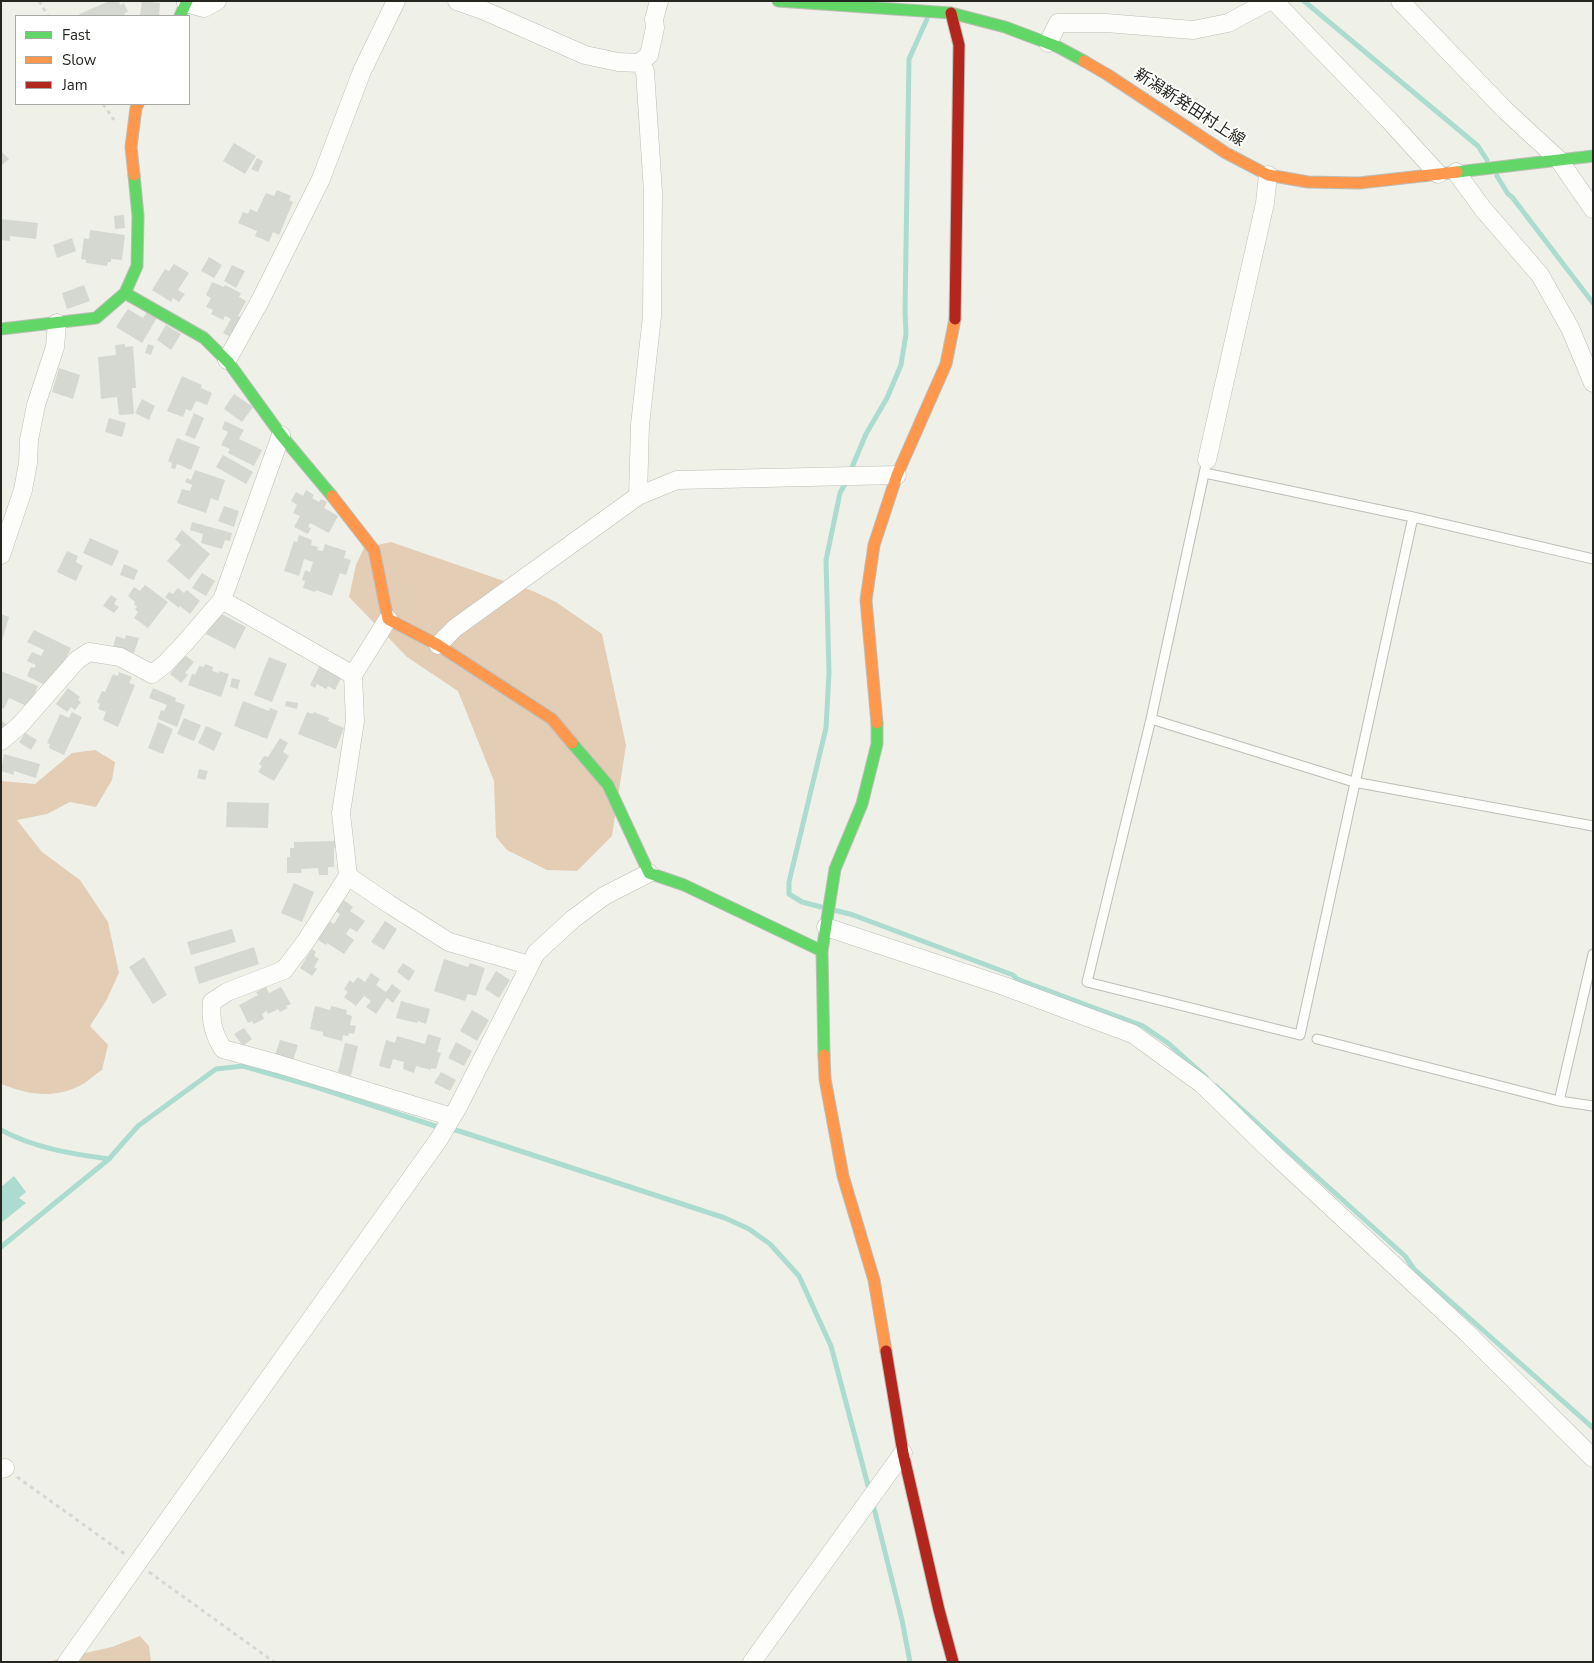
<!DOCTYPE html>
<html>
<head>
<meta charset="utf-8">
<style>
	body { margin:0 }
	#map { position:relative; width:1594px; height:1663px; overflow:hidden; background:#eff1e8; font-family:"Nunito Sans",sans-serif }
	canvas { display:block }
	.frame { position:absolute; inset:0; border:2px solid #252620; pointer-events:none }
	.legend { position:absolute; left:15px; top:15px; width:175px; height:90px; box-sizing:border-box; background:#fff; border:1px solid #a8a8a6; margin:0; padding:6px 9px; list-style:none; font-size:15px; color:#252620 }
	.legend li { display:flex; align-items:center; gap:10px; height:25px }
	.legend b { width:25px; border:1px solid #a8a8a6 }
</style>
</head>
<body>
<div id="map">
<canvas width="1594" height="1663"></canvas>
<div class="frame"></div>
<ul class="legend">
<li><b style="height:6px;background:#63d668"></b>Fast</li>
<li><b style="height:6px;background:#ff974d"></b>Slow</li>
<li><b style="height:6px;background:#b3261e"></b>Jam</li>
</ul>
</div>
<script>
const ctx = document.querySelector('canvas').getContext('2d');
ctx.lineJoin = 'round';
function paint(path, color) {
  ctx.fillStyle = color;
  ctx.fill(path, 'evenodd');
}
function trace(path, color, width, dash) {
  ctx.strokeStyle = color;
  ctx.lineWidth = width;
  ctx.lineCap = dash ? 'butt' : 'round';
  ctx.setLineDash(dash || []);
  ctx.stroke(path);
}
function drawText(font, color, halo, rows, align = 'center') {
  ctx.font = font + ' "Nunito Sans","Noto Sans JP",sans-serif';
  ctx.lineWidth = 4;
  ctx.setLineDash([]);
  ctx.textBaseline = 'middle';
  ctx.strokeStyle = halo;
  ctx.fillStyle = color;
  for (const [text, x, y, turn = 0] of rows) {
    ctx.save();
    ctx.translate(x, y);
    ctx.rotate((+turn || 0) * Math.PI / 180);
    ctx.textAlign = isNaN(turn) ? turn : align;
    if (halo) ctx.strokeText(text, 0, 0);
    ctx.fillText(text, 0, 0);
    ctx.restore();
  }
}
paint(new Path2D(`
	M391,542L533,591L556,602L602,634L626,745L612,836L577,871L547,870L507,850L496,837L494,781L458,691L407,657L349,597L356,565L364,548Z
	M95,750L115,762L112,780L96,807L70,802L47,814L17,820L42,852L80,880L108,922L119,973L106,1001L90,1026L108,1045L102,1070C94,1075 86,1084 77,1087C51,1099 27,1094 1,1084V781L35,784L72,753Z
	M140,1636L149,1646L151,1662H46L112,1647Z`), '#e4cdb5');
paint(new Path2D(`
	M14,1176L26,1192L19,1198L26,1203L1,1223V1187Z`), '#acdbd0');
trace(new Path2D(`
	M1304,1L1478,146L1487,160
	M1497,176L1508,194L1512,197L1593,303
	M850,472L866,434L887,398L901,365L906,334L905,311L909,59L927,19
	M821,907L802,902L789,894V882L826,728L829,673L826,560L840,493L847,480
	M834,910L853,915L1013,975L1017,979L1143,1026L1168,1043L1206,1077
	M1216,1086L1405,1256L1414,1269L1593,1428
	M449,1129L459,1131L725,1218L749,1229L770,1244L799,1276L831,1346L870,1493
	M1,1130C34,1148 72,1154 109,1159
	M1,1247L109,1159L138,1126L216,1069L243,1066L316,1087L441,1128
	M873,1504L902,1620L910,1662`), '#acdbd0', 5);
paint(new Path2D(`
	M110,1H119L120,5L124,3L128,12L124,13L126,16H80L79,14Z
	M142,1L160,3L159,16H140Z
	M234,143L256,156L245,174L223,161Z
	M1,151L9,159L1,166Z
	M257,158L263,161L258,172L251,169Z
	M277,190L291,196L289,200L293,202L279,235L273,232L269,242L255,236L257,231L238,223L243,212L248,214L250,209L257,212L266,193L274,196Z
	M124,215L125,228L115,229L114,216Z
	M1,219L38,223L36,239L10,236V241L1,240Z
	M90,230L125,235L122,260L111,259V262H108L107,266L86,263V260L81,259L84,238L89,239Z
	M72,238L76,251L57,258L53,245Z
	M209,257L222,265L214,278L201,271Z
	M174,264L189,273L178,290L185,294L179,302L173,298L171,302L152,290L165,269L169,271Z
	M232,265L245,271L236,288L224,281Z
	M212,282L224,287L225,285L241,293L239,297L246,301L238,316L242,318L231,337L223,333L231,319L225,316L223,320L211,314L213,310L206,307L211,298L206,295Z
	M84,285L90,301L67,309L62,293Z
	M128,309L143,318L148,310L158,316L142,343L116,327Z
	M166,325L181,334L171,350L157,340Z
	M125,344V347L133,346L136,388H132L134,414L119,415L117,397L101,399L98,357L116,355L115,345Z
	M148,344L154,346L151,355L145,353Z
	M59,368L80,375L73,399L52,392Z
	M182,376L202,385L201,388L212,393L207,405L196,401L191,411L186,409L183,417L167,411Z
	M234,394L253,407L242,422L224,409Z
	M142,399L155,406L149,420L135,413Z
	M194,413L204,418L195,439L185,435Z
	M109,418L126,423L122,437L105,432Z
	M225,421L244,430L239,439L262,450L254,466L228,453L230,449L221,445L228,432L222,429Z
	M177,438L200,447L191,470L177,464L175,469L171,468L172,463L168,461Z
	M223,455L253,472L246,484L216,467Z
	M195,470L225,480L218,501L211,498L206,513L177,503L182,489L190,491L192,485L185,482L187,478L191,480Z
	M306,490L314,495L312,498L319,502L321,499L327,502L324,508L338,516L329,533L310,523L308,527L311,528L308,534L294,527L300,516L293,513L297,505L291,501L296,492L303,496Z
	M224,506L239,511L234,527L218,521Z
	M192,522L232,533L230,541L225,540L222,549L201,543L203,534L190,530Z
	M182,530L210,554L189,580L167,561L181,545L175,539Z
	M299,535L312,540L311,545L318,547L317,550L323,551L325,544L346,551L344,558L351,560L346,575L340,573L332,596L316,590L315,592L303,588L305,581L302,580L305,570L310,572L313,562L304,559L299,576L284,571L294,541L297,542Z
	M90,538L119,551L112,566L83,553Z
	M67,551L78,556L76,562L83,566L76,581L57,572Z
	M124,564L138,570L134,580L120,575Z
	M202,573L215,581L206,596L192,588Z
	M145,585L168,602L148,628L134,618L138,612L135,609L137,607L134,604L135,602L128,596L134,587L140,591Z
	M178,588L184,593L187,590L200,601L190,614L180,606L179,608L165,597L169,592L173,594Z
	M111,595L117,599L114,604L119,607L114,613L103,606Z
	M218,612L246,627L235,649L206,634Z
	M1,614L9,617L2,641H1Z
	M34,630L71,648L59,673L53,677L50,676L45,685L27,676L31,667L34,668L36,665L27,661L32,652L41,656L44,650L27,642Z
	M126,635L139,638L134,653L113,647L116,636L125,639Z
	M185,655L194,662L185,673L188,675L181,683L170,674Z
	M269,657L287,664L272,702L254,695Z
	M321,663L343,674L335,690L328,686L326,689L317,684L315,688L310,685Z
	M205,664L213,667L212,671L219,673V671L229,674L221,697L188,685L192,674L195,675L199,666L204,667Z
	M1,671L38,686L29,707L9,698L4,709L1,707Z
	M119,672L132,677L129,683L135,685L118,727L103,720L106,712L98,709L100,704L97,702L102,691L105,692L113,674L118,676Z
	M232,678L240,680L238,689L230,687Z
	M68,688L80,697L78,700L81,702L75,710L71,707L67,712L56,704Z
	M153,688L176,698L175,701L185,705L177,727L158,719L161,710L164,711L167,705L149,698Z
	M243,701L269,711L270,708L278,711L267,739L234,726Z
	M286,701L298,703L297,709L285,706Z
	M72,712L82,717L64,755L49,748L50,744L47,743L60,714L69,718Z
	M307,712L313,714L314,712L329,718L328,721L344,728L336,749L298,734Z
	M184,718L201,725L194,741L177,734Z
	M1,720L7,725L1,730Z
	M158,722L173,729L163,754L148,748Z
	M206,726L222,733L214,751L198,743Z
	M25,733L37,740L31,750L19,742Z
	M280,738L288,743L283,752L289,756L274,781L258,772L262,766L259,764L264,756L268,757Z
	M4,754L40,764L36,778L14,771V775L1,771Z
	M199,769L208,771L205,780L197,778Z
	M227,802L269,803L268,828L226,827Z
	M337,841V848H334V867H328V875H319L318,868L301,869L302,873H287V857H290V848H294V842Z
	M294,883L314,892L302,922L281,913Z
	M340,897L353,907L350,911L365,921L357,932L350,928L346,934L354,940L344,954L327,943L326,945L315,938L328,920L334,924L340,914L332,909Z
	M385,921L397,929L384,950L371,942Z
	M232,929L236,942L191,955L187,942Z
	M254,947L259,964L199,984L194,967Z
	M312,949L316,952L314,956L319,959L314,967L317,969L312,976L300,968Z
	M144,957L167,995L153,1004L129,967Z
	M444,959L468,967L470,963L485,968L476,996L468,994L465,1001L434,991Z
	M403,963L415,971L409,981L397,972Z
	M496,971L510,980L499,998L485,989Z
	M371,973L380,979L376,985L386,992L392,984L401,991L393,1003L387,998L376,1014L366,1007L371,1001L364,996L356,1006L344,997L348,992L344,989L350,980L353,983L358,977L365,982Z
	M266,987L269,993L281,987L291,1004L286,1006L288,1008L280,1012L278,1009L268,1014L267,1011L262,1014L264,1019L254,1024L252,1021L248,1023L239,1005L258,995L256,992Z
	M401,1001L430,1009L426,1024L418,1021L417,1023L396,1018Z
	M315,1006L330,1010L331,1006L347,1010L346,1014L352,1016L350,1025L356,1026L354,1034L349,1033L348,1036L343,1035L342,1041L323,1036V1032L310,1029Z
	M472,1010L489,1020L477,1041L460,1031Z
	M244,1028L252,1039L243,1046L234,1034Z
	M428,1034L441,1038L437,1052L441,1053L436,1069L431,1068V1070L416,1066L414,1073L403,1069L404,1062L393,1059L390,1069L379,1066L386,1040L395,1043L397,1036L425,1044Z
	M280,1040L298,1045L293,1060L275,1055Z
	M456,1042L472,1051L464,1066L448,1058Z
	M345,1043L358,1046L351,1076L338,1072Z
	M441,1072L456,1080L450,1091L434,1083Z`), '#d4d8d1');
const lane = new Path2D(`
	M1207,460L1151,719L1087,982L1300,1035L1413,517
	M1205,473L1413,517L1593,559
	M1151,719L1354,782L1593,826
	M1317,1039L1559,1101L1593,1106
	M1559,1101L1593,954`);
const street = new Path2D(`
	M457,1L485,11L585,55L618,62L639,63L649,55L655,28L654,19L659,1
	M1274,1L1389,120L1438,174
	M1400,1L1506,111L1559,160L1593,209
	M186,3L204,8L217,1
	M1048,43L1058,23H1106L1193,30L1228,23L1269,1
	M1456,172L1483,209L1540,275L1570,328L1593,383
	M227,360L260,301L321,179L362,71L396,1
	M1207,460L1265,203L1268,175
	M638,496L640,425L652,316L653,192L645,71L639,63
	M1,555L23,490L28,463L29,440L36,405L55,347L57,323
	M222,600L353,675
	M388,619L353,675L355,721L341,813L348,876L306,941L284,970L227,992L212,1002C210,1020 213,1034 223,1049L278,1064L452,1117
	M438,645L455,628L638,496L677,480L897,475
	M1,741L20,725L77,660L89,652L120,657L152,674L165,664L184,644L222,600L281,435
	M348,876L389,904L449,942L529,965
	M826,927L1001,985L1133,1034L1202,1084L1276,1156L1466,1332L1593,1458
	M1,1469L5,1468
	M67,1662L439,1139L458,1107L536,953L573,919L604,896L649,873
	M752,1662L903,1453`);
const fast = new Path2D(`
	M778,1L951,13L1005,27L1058,47L1084,61
	M180,16L187,1
	M1457,172L1593,156
	M125,293L204,338L229,363L281,435L332,496
	M1,329L96,318L125,293L137,266L138,216L134,175
	M572,743L608,785L649,873L684,885L822,951
	M824,1055L822,951L835,869L862,804L877,744V723`);
const slow = new Path2D(`
	M1084,61L1108,75L1226,153L1268,175L1308,182L1359,183L1457,172
	M134,175L131,147L136,108L138,104
	M332,496L374,550L388,619L438,645L552,719L572,743
	M877,723L866,600L874,545L897,475L946,364L955,319
	M824,1055L825,1079L843,1176L874,1280L886,1351`);
const jam = new Path2D(`
	M951,13L959,45L955,319
	M886,1351L903,1453L939,1610L953,1662`);
trace(lane, '#bcbeb7', 11);
trace(street, '#bcbeb7', 19);
trace(fast, '#bcbeb7', 13);
trace(slow, '#bcbeb7', 13);
trace(jam, '#bcbeb7', 13);
trace(new Path2D(`
	M39,1L48,16
	M103,104L114,120
	M17,1477L126,1555
	M149,1572L274,1662`), '#d6d7d4', 3, [4, 4]);
trace(lane, '#fdfdfc', 9);
trace(street, '#fdfdfc', 18);
trace(fast, '#63d668', 11);
trace(slow, '#ff974d', 11);
trace(jam, '#b3261e', 11);
drawText('16px', '#252620', '#fff', [
	["新潟新発田村上線",1189,108,33]
]);
</script>
</body>
</html>
